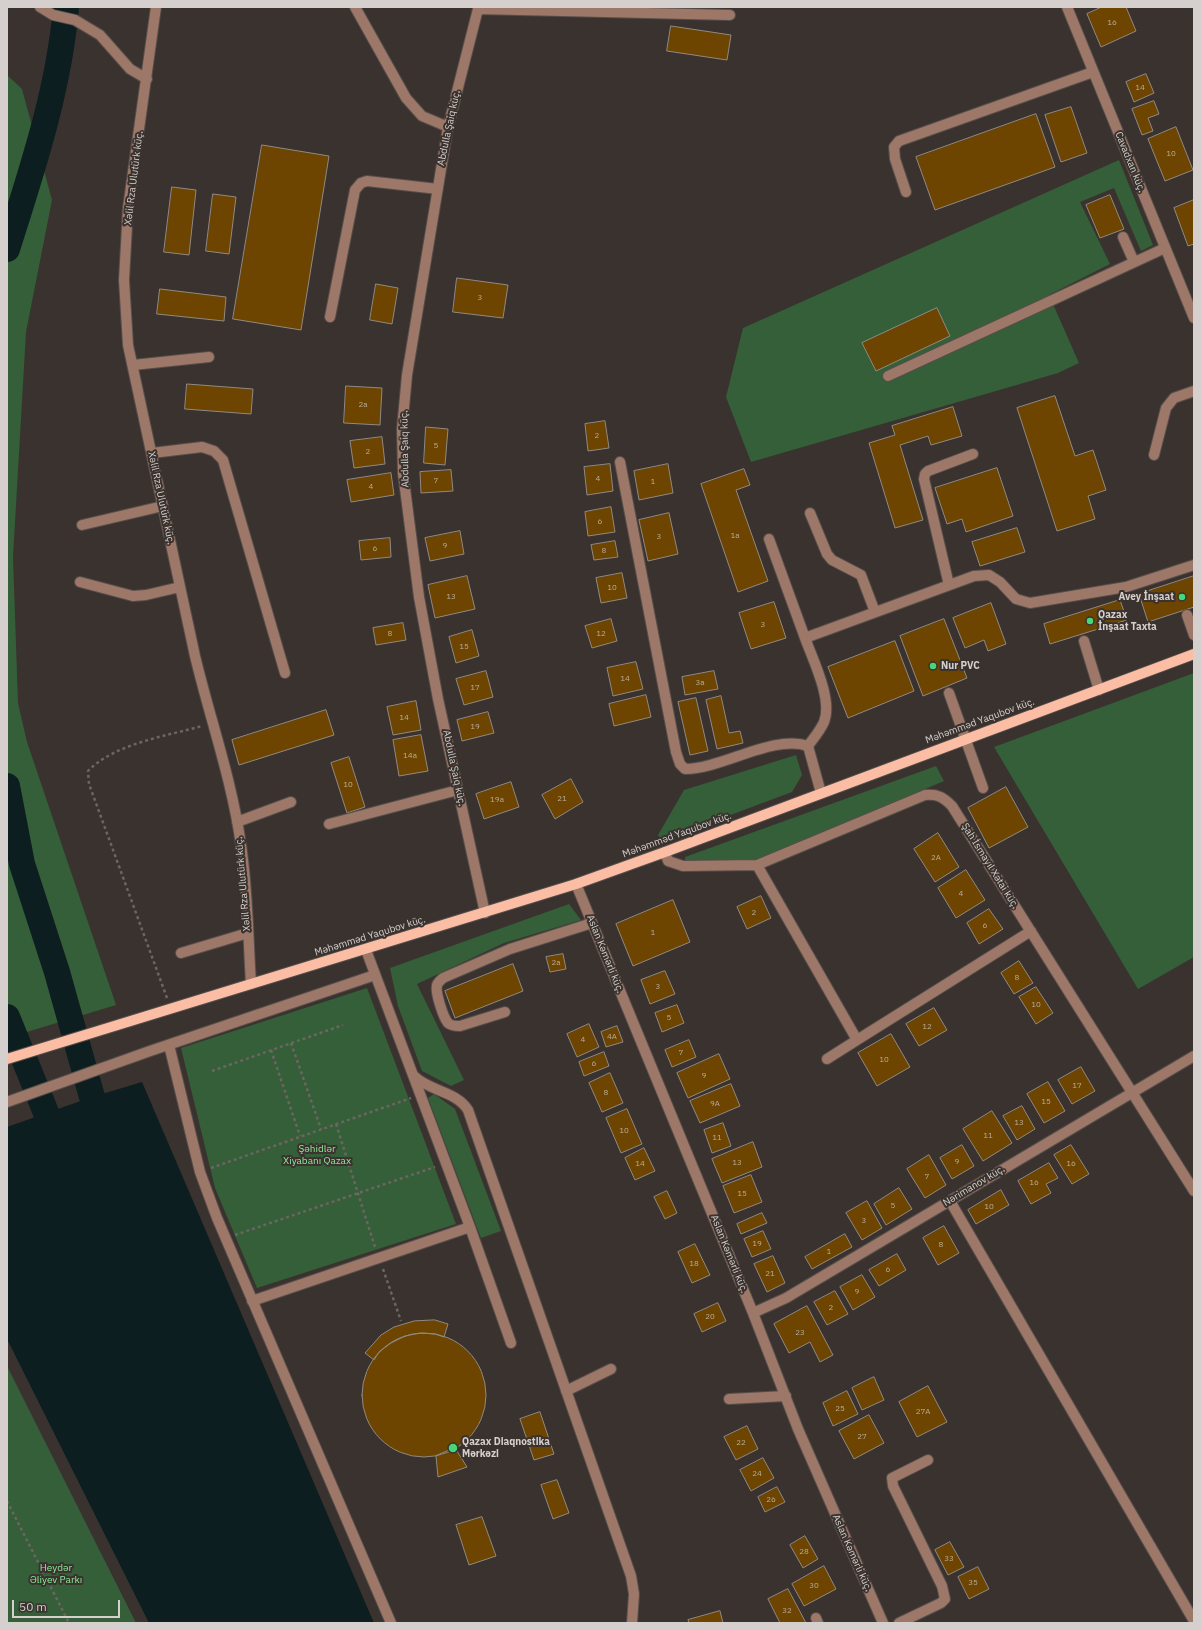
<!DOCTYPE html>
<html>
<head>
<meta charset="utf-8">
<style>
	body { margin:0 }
	#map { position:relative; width:1201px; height:1630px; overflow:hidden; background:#3a322e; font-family:"IBM Plex Sans",sans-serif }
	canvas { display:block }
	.frame { position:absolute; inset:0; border:8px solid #d5d0cd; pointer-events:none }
	.scale { position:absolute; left:12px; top:1600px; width:108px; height:18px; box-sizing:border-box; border:2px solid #d5d0cd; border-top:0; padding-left:5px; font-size:12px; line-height:14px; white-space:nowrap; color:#d5d0cd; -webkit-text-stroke:3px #3a322e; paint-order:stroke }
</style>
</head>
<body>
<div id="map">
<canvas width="1201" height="1630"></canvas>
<div class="frame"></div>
<div class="scale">50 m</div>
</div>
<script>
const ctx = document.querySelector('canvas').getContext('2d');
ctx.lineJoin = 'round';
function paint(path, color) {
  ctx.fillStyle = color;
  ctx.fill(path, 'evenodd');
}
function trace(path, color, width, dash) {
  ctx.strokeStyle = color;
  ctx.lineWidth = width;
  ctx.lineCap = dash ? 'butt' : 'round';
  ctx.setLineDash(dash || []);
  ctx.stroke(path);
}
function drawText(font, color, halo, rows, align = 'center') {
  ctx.font = font + ' "IBM Plex Sans",sans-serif';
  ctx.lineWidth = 4;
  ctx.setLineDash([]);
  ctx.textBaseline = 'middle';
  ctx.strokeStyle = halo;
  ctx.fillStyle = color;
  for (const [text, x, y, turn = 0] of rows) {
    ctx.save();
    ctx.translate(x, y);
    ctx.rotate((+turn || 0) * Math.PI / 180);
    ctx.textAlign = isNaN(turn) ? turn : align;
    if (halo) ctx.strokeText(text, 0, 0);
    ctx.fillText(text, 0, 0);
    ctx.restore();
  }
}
paint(new Path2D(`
	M7,75L22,89L52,200L26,332L13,557L18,703L27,742L116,1005L7,1038Z
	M1119,160L1153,245L1141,251L1114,188L1080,202L1110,264L1049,295L1079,363L1058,373L751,462L726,397L743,328Z
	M1194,673V957L1138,989L994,747Z
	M796,755L802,775L792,792L661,841L658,835L684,790Z
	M936,766L944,781L758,860H685V857Z
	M569,904L581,920L504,943L417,984L464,1080L451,1086L422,1071L398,1006L390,968Z
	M367,988L456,1224L257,1288L215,1188L181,1048Z
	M434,1094L455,1109L501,1231L481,1238L428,1098Z
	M7,1366L136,1623H7Z`), '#345f38');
paint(new Path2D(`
	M142,1082L374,1623H149L7,1339V1127L92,1097Z`), '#0d1e20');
trace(new Path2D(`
	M7,249C32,170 59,90 66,7
	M7,786L22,864L57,972L92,1097
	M7,1017L60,1147`), '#0d1e20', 26);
const building = new Path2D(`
	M1102,7H1126L1136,31L1101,47L1087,14Z
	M671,26L731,35L727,60L667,51Z
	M1146,74L1154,93L1134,102L1126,82Z
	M1154,101L1159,114L1148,118L1153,131L1142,135L1132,109Z
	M1071,107L1087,153L1061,162L1045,115Z
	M1036,114L1055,167L935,210L916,157Z
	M1176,127L1193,170L1165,181L1148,139Z
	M262,145L329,156L301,330L233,319Z
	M172,187L196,190L189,255L164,252Z
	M213,194L236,197L229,254L206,251Z
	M1110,195L1124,229L1100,238L1086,205Z
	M1194,200V244L1188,246L1174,208Z
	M457,278L508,285L503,318L453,312Z
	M376,284L398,288L392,324L370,320Z
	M160,289L226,297L224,321L157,314Z
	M937,308L950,336L876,371L862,343Z
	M187,384L253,389L251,414L185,409Z
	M346,386L382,388L380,425L344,423Z
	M1055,396L1075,456L1093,450L1106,490L1088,496L1095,519L1057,531L1017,408Z
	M953,407L962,436L931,445L928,436L900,445L923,520L895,528L869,443L895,435L892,426Z
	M605,421L609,448L588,451L585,424Z
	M426,427L448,429L445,465L424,463Z
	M382,437L385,464L354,468L350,441Z
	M610,464L613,491L587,495L584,467Z
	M668,464L673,493L639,500L634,471Z
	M997,468L1013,516L966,532L962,519L947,524L935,488Z
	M744,469L750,485L736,490L768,581L738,592L701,484Z
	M451,470L453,491L421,493L420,472Z
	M391,473L394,495L351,502L347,480Z
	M611,507L615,532L588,536L585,512Z
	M669,513L678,554L648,561L639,520Z
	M1017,528L1025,552L980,566L972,542Z
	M460,531L464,554L430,561L425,538Z
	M390,538L391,557L361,560L359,541Z
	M615,541L618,557L594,560L591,545Z
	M622,573L627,598L601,603L596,578Z
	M467,576L475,609L435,618L428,585Z
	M1194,576V607L1148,622L1139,594Z
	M1120,600L1127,620L1050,644L1044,624Z
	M774,602L786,638L751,649L739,613Z
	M991,603L1006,644L988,651L984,640L965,648L953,618Z
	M611,619L617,641L592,648L585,626Z
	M944,619L967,678L923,696L900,636Z
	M403,623L406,640L376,645L373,628Z
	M472,630L479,656L456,663L449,637Z
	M895,641L914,691L848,718L828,667Z
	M636,662L643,689L613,696L607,668Z
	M486,671L493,697L464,705L456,679Z
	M714,671L718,689L685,695L682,677Z
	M646,695L651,717L614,726L609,704Z
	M721,696L729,733L740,731L743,743L717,749L706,700Z
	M696,698L708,751L690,755L678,702Z
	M416,701L421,730L393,735L387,707Z
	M326,710L334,735L239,765L232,740Z
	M488,712L494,733L462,741L457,720Z
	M421,735L428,771L399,776L393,740Z
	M349,757L365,807L347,813L331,763Z
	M571,779L583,802L555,819L542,795Z
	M511,782L519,807L484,819L476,794Z
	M1006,787L1028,827L989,848L968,808Z
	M938,833L959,867L935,882L914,849Z
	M966,870L985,900L956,918L938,888Z
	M761,896L771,918L747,929L737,907Z
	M673,900L690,942L633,966L616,924Z
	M989,909L1003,929L979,944L967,923Z
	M563,954L566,969L550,972L546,957Z
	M1019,961L1033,983L1014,994L1001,973Z
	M513,964L523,991L455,1018L445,991Z
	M665,971L675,994L650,1004L641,980Z
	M1036,987L1053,1013L1036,1024L1019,997Z
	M677,1005L684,1023L662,1032L655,1013Z
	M934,1008L947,1030L919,1046L906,1024Z
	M589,1024L599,1047L577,1057L567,1034Z
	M617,1026L623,1042L606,1047L601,1032Z
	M891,1034L910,1067L877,1086L858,1053Z
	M689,1040L696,1057L672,1067L665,1050Z
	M604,1052L609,1066L584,1076L579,1062Z
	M719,1054L730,1079L688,1098L677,1073Z
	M1081,1067L1095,1091L1072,1104L1058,1080Z
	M610,1073L623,1103L602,1112L589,1083Z
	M1048,1082L1065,1111L1044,1123L1027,1094Z
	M731,1084L740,1106L700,1123L690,1101Z
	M1022,1106L1035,1129L1017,1140L1003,1116Z
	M627,1109L642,1144L621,1153L606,1118Z
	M992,1111L1012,1143L983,1161L963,1129Z
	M723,1123L731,1146L712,1153L704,1130Z
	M753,1142L762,1167L722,1183L712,1159Z
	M962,1145L974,1166L952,1179L940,1158Z
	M1071,1145L1089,1174L1072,1184L1054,1155Z
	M644,1148L655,1171L635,1180L625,1158Z
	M929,1155L946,1185L925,1198L907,1169Z
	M1049,1163L1058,1178L1046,1184L1051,1193L1031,1204L1018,1181Z
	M751,1175L762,1202L734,1213L723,1186Z
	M899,1188L912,1209L886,1225L874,1204Z
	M1001,1190L1009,1205L976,1224L968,1210Z
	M667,1191L677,1213L665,1219L654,1197Z
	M867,1201L882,1228L862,1240L846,1213Z
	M762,1213L767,1223L741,1234L737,1224Z
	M944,1226L959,1253L938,1265L923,1238Z
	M763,1231L771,1249L752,1257L744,1239Z
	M845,1234L852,1247L812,1269L805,1257Z
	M695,1244L710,1275L692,1283L678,1252Z
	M897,1254L906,1270L879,1286L869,1270Z
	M773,1256L785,1283L767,1292L754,1264Z
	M862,1275L875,1297L853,1310L840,1287Z
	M835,1291L848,1314L827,1325L814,1302Z
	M718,1303L726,1321L702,1332L694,1314Z
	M807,1306L833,1355L820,1362L810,1342L789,1353L774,1324Z
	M435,1320L448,1324L444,1337L435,1334L420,1333L405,1336L391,1343L379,1352L374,1360L365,1353L381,1335L394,1327L414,1321Z
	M362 1395a62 62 0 1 1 124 0a62 62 0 1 1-124 0Z
	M874,1377L884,1400L862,1410L852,1388Z
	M928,1386L947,1422L917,1437L899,1402Z
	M847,1391L858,1414L833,1426L823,1403Z
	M540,1412L554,1454L534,1460L520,1419Z
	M869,1415L884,1443L854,1459L839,1431Z
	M747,1426L758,1449L736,1460L724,1437Z
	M455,1448L467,1467L438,1477L436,1456Z
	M763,1458L774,1478L751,1491L740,1470Z
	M557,1480L569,1513L553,1519L541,1485Z
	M777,1487L785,1502L765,1512L758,1497Z
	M482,1517L496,1556L469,1565L456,1525Z
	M805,1536L818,1559L803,1568L790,1545Z
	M950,1542L964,1567L948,1575L935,1550Z
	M824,1566L836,1589L804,1606L792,1584Z
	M978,1567L989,1589L969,1599L958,1577Z
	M788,1589L806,1623H780L768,1599Z
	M720,1611L723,1623H689L688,1620Z`);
paint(building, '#6d4400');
trace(building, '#908a82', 1);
const minor = new Path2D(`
	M40,7L53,15L75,20L100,35L130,69L147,79
	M156,7L128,208L124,280L128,345L195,656C210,719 232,780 241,845C248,890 248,938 251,984
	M355,7L406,98L422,116L448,127
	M1067,7L1194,318
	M906,192L895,159L894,147L899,141L1093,72
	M1123,237L1134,262
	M330,317L355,190L361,183L367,181L438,189
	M133,365L209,357
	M888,376L1165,248
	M152,453L202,447L214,451L223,460L285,673
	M1154,455L1166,408L1174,398L1194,391
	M620,462L676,752L680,764L685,769C722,769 773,734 808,746L821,793
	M810,513L827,554L832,560L861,575L875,612
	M82,525L163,506
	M769,539L805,638
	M80,582L133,596L146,595L180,587
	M949,585L924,479L925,474L928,471L973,454
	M1187,615L1194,635
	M1084,641L1099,690
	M949,693L983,788
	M808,746C813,739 820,731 824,722C833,700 813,660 805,638L974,576L989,575L1000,582L1016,599L1030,603L1126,587L1194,565
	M237,822L291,802
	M329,824L458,790
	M665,852L668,861L683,866L757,865L925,795C938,794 943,797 952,806L1194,1191
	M757,865L857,1040L1031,931
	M576,884L753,1313L798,1429L883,1623
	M485,913L438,699L419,597L403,473L402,429L407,375L448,127L478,9L730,15
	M181,953L248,933
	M505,1012L460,1026C456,1026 451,1026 448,1023C443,1017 435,992 437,985C438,982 441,980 443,978L510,949L592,923
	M169,1045L200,1172L217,1218L391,1623
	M827,1059L857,1040
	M414,1076C429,1091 456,1091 468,1110L631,1576L634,1594L632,1623
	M7,1102L150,1051L375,975
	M950,1201L1194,1621
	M470,1227L511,1343
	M252,1301L470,1227L366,950
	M753,1313L786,1298L1194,1056
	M566,1391L611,1369
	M729,1399L786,1396
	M816,1618L818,1623
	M899,1623L941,1603L945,1599L942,1586L893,1486L892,1478L928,1460`);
const major = new Path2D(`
	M7,1059L576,884L665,852L1194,654`);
trace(minor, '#564e4b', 12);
trace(major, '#564e4b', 12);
trace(new Path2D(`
	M167,998L89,784L88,771C114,744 166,736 202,726
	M291,1043L321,1129
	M271,1050L300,1136
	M212,1071L343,1025
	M336,1124L375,1247
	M211,1168L411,1098
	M235,1235L435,1167
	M383,1269L401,1321
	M7,1501L69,1623`), '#6c6561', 2.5, [3, 3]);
trace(minor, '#9d7768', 10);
trace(major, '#fbbea5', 10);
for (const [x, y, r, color] of [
	[1182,597,4,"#46d779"],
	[1090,621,4,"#46d779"],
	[933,666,4,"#46d779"],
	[453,1448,5,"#46d779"]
]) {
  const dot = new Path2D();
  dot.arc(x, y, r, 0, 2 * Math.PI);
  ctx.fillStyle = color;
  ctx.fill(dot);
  trace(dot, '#3a322e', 1.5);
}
drawText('8px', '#bbad9a', null, [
	["16",1112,23],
	["14",1140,88],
	["10",1171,154],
	["3",480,298],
	["2a",363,405],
	["2",597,436],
	["5",436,446],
	["2",368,452],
	["4",598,479],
	["7",436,481],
	["1",653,482],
	["4",371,487],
	["6",600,522],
	["1a",735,536],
	["3",659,537],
	["9",445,546],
	["6",375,549],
	["8",604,551],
	["10",612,588],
	["13",451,597],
	["3",763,625],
	["8",390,634],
	["12",601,634],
	["15",464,647],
	["14",625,679],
	["3a",700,683],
	["17",475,688],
	["14",404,718],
	["19",475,727],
	["14a",410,756],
	["10",348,785],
	["21",562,799],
	["19a",497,800],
	["2A",936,858],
	["4",961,894],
	["2",754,913],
	["6",985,926],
	["1",653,933],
	["2a",556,963],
	["8",1017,978],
	["3",658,987],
	["10",1036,1005],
	["5",669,1018],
	["12",927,1027],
	["4A",612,1037],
	["4",583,1040],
	["7",681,1053],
	["10",884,1060],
	["6",594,1064],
	["9",704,1076],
	["17",1077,1086],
	["8",606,1093],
	["15",1046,1102],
	["9A",715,1104],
	["13",1019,1123],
	["10",624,1131],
	["11",988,1136],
	["11",717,1138],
	["9",957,1162],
	["13",737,1163],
	["14",640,1164],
	["16",1071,1164],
	["7",927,1177],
	["16",1034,1183],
	["15",742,1194],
	["5",893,1206],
	["10",989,1207],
	["3",864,1221],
	["19",757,1244],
	["8",941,1245],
	["1",829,1252],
	["18",694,1264],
	["6",888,1270],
	["21",770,1274],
	["9",857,1292],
	["2",831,1308],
	["20",710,1317],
	["23",800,1333],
	["25",840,1409],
	["27A",923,1412],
	["27",862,1437],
	["22",741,1443],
	["24",757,1474],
	["26",771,1500],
	["28",804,1552],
	["33",949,1559],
	["35",973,1583],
	["30",814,1586],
	["32",787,1611]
]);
drawText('10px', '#d5d0cd', '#3a322e', [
	["Abdulla Şaiq küç.",449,128,-78],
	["Cavadxan küç.",1130,162,68],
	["Xəlil Rza Ulutürk küç.",134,178,-83],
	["Abdulla Şaiq küç.",405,449,-91],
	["Xəlil Rza Ulutürk küç.",161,498,78],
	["Məhəmməd Yaqubov küç.",980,721,-20],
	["Abdulla Şaiq küç.",454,768,78],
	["Məhəmməd Yaqubov küç.",677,835,-20],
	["Şah İsmayıl Xətai küç.",990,866,58],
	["Xəlil Rza Ulutürk küç.",243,884,-95],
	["Məhəmməd Yaqubov küç.",370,936,-17],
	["Aslan Kəmərli küç.",605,954,68],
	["Nərimanov küç.",974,1186,-31],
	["Aslan Kəmərli küç.",729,1254,68],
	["Aslan Kəmərli küç.",852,1553,66]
]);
drawText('bold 10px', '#d5d0cd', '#3a322e', [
	["Avey İnşaat",1174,597,"right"],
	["Qazax",1098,615],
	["İnşaat Taxta",1098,627],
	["Nur PVC",941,666],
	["Qazax Diaqnostika",462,1442],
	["Mərkəzi",462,1454]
], 'left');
drawText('10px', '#8eea96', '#3a322e', [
	["Şəhidlər",317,1149],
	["Xiyabanı Qazax",317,1161],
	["Heydər",56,1568],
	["Əliyev Parkı",56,1580]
]);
</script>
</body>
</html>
